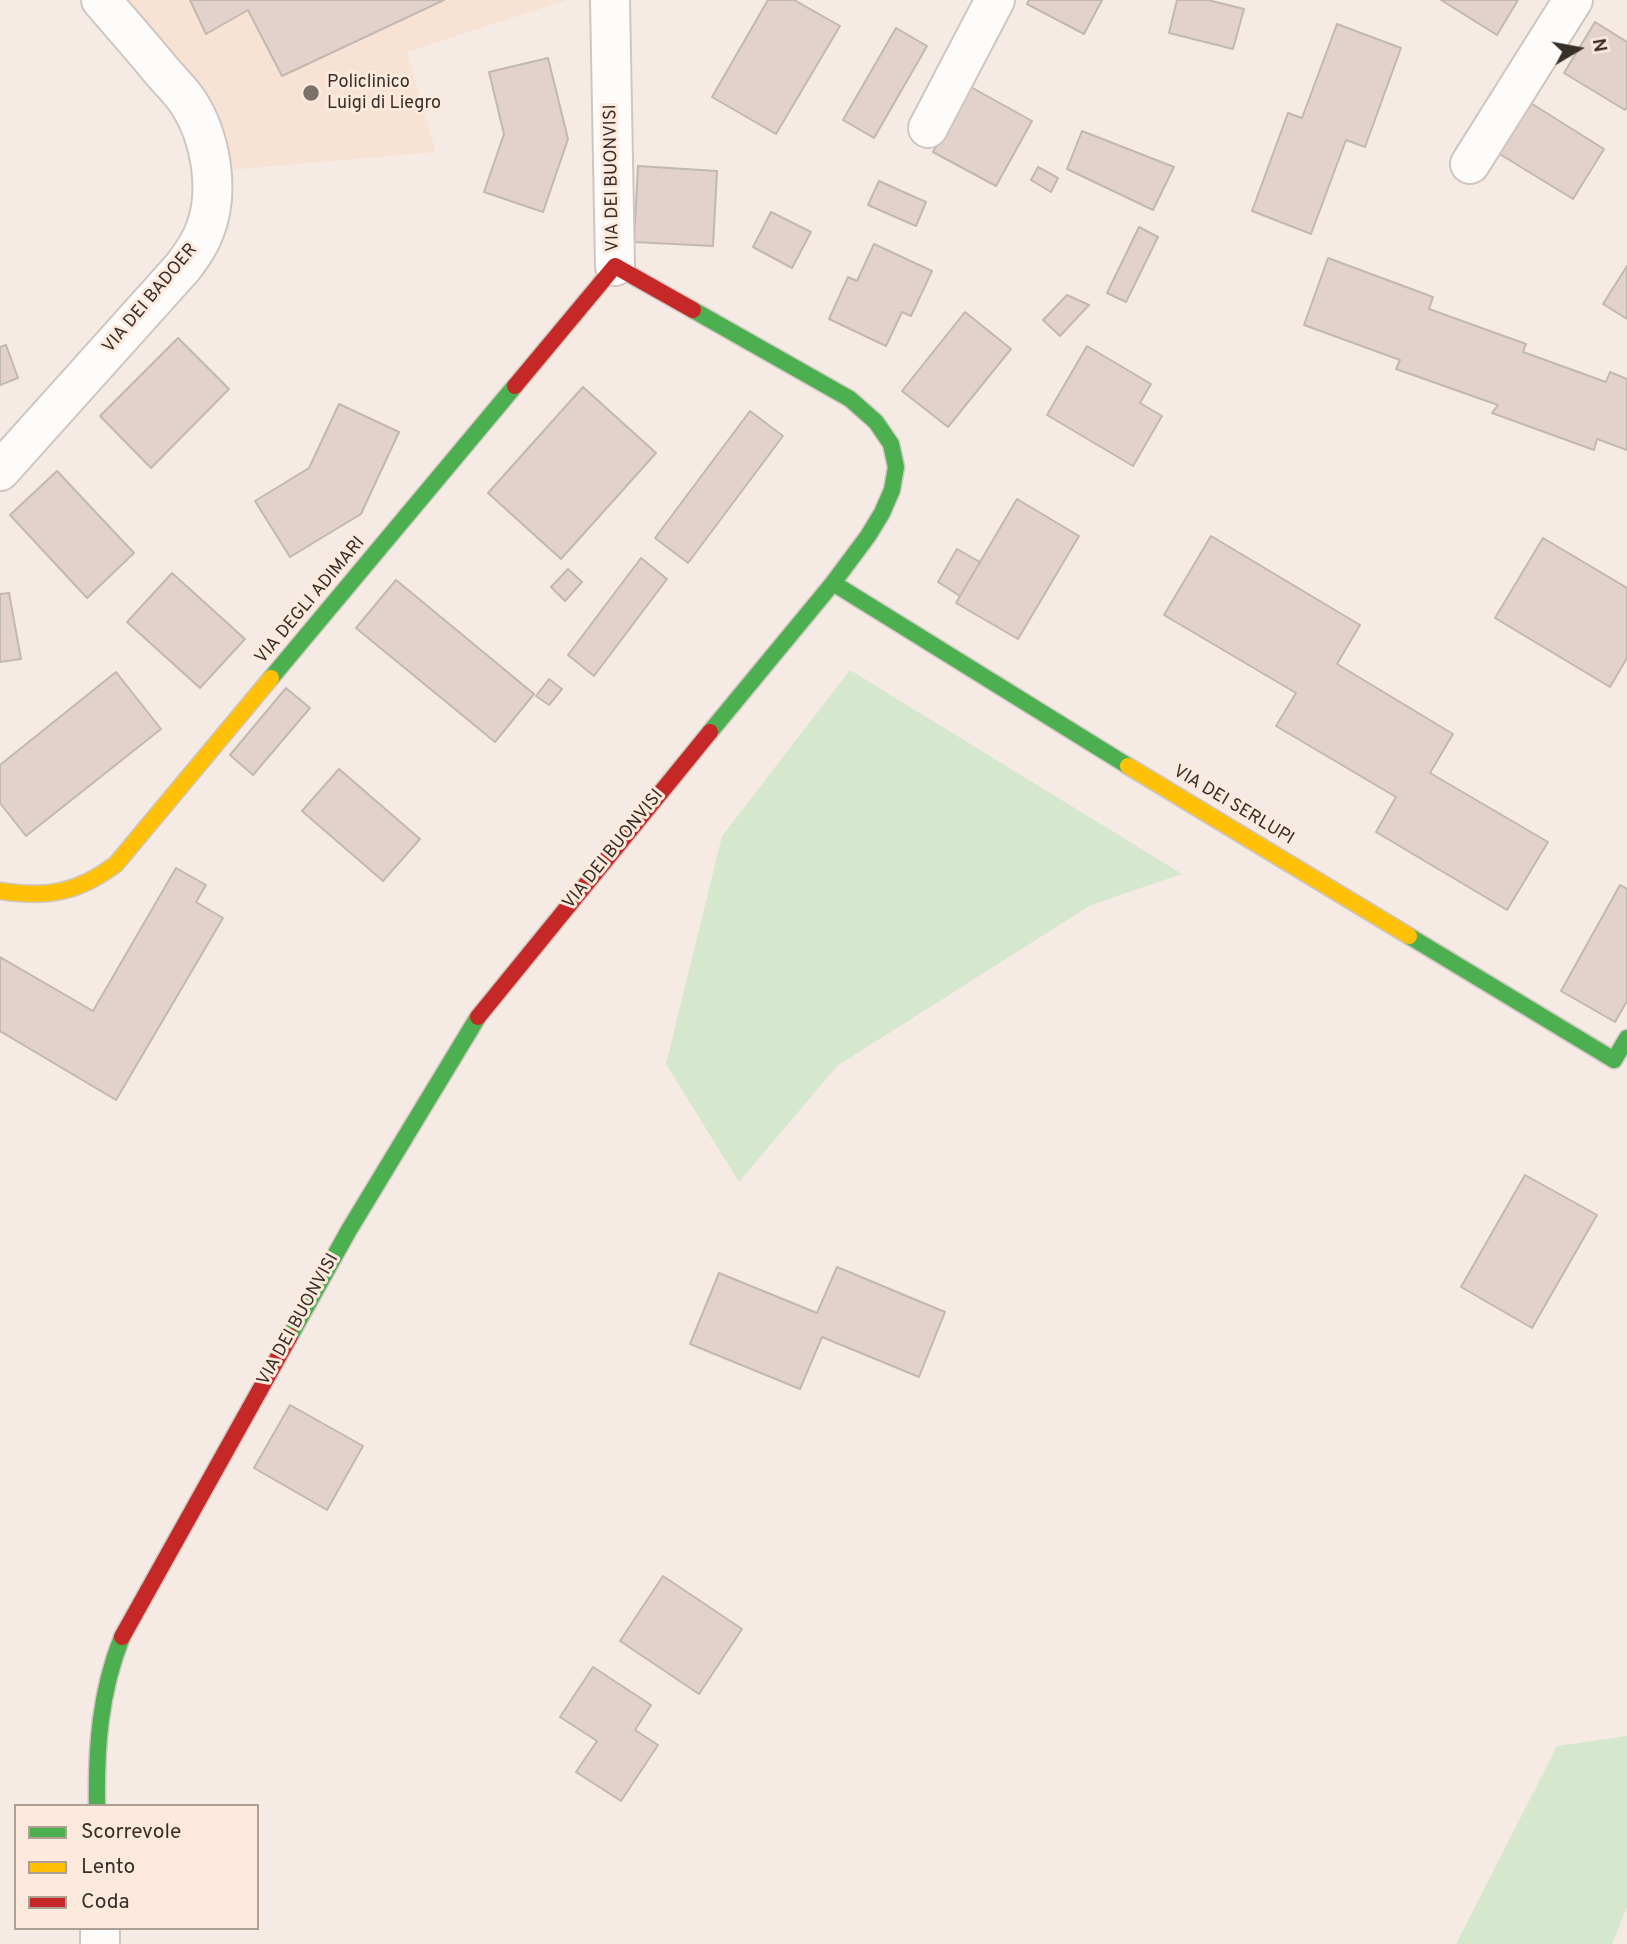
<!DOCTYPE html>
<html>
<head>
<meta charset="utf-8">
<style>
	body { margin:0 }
	#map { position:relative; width:1627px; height:1944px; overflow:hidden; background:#f6ebe4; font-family:Overpass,sans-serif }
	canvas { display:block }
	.legend { position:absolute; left:14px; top:1804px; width:245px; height:126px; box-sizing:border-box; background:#fdeadd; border:2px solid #ae9f95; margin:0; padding:9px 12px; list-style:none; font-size:21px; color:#382f29 }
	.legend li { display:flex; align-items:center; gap:14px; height:35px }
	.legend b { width:35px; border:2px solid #ae9f95 }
	.north { position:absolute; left:1543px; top:14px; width:70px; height:70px; -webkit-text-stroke:5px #fdeadd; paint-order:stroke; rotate:80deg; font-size:19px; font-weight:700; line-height:28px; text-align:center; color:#382f29 }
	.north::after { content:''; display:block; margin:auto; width:24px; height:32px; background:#382f29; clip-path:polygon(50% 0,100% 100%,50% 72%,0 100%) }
</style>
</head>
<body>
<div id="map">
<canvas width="1627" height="1944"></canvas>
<ul class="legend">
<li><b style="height:9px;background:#4caf50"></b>Scorrevole</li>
<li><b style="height:9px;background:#ffc107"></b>Lento</li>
<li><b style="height:9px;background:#c62828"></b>Coda</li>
</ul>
<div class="north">N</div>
</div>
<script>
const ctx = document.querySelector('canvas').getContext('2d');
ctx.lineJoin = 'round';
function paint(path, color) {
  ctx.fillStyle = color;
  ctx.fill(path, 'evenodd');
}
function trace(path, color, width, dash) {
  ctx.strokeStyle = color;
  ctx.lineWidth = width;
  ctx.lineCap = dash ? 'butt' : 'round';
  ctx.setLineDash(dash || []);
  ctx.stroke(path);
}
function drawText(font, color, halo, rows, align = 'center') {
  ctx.font = font + ' Overpass,sans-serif';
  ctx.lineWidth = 6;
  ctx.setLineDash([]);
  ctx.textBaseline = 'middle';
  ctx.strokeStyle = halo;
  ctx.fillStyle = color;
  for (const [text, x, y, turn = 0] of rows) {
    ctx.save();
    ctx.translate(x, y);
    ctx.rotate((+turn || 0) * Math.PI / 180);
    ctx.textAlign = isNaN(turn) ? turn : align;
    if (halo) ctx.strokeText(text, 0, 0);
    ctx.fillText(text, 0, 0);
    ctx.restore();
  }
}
paint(new Path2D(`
	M128,0H567L407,52L436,152L229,170L195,80Z`), '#f8e2d4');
paint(new Path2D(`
	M850,670L1182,874L1091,905L837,1066L739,1182L666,1064L722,836Z
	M1627,1736V1907L1612,1944H1456L1557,1746Z`), '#d5e7cd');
const building = new Path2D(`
	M190,0H444L282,76L248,10L206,34Z
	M768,0H794L840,26L776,134L712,97Z
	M1029,0H1102L1084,34L1027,4Z
	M1177,0H1208L1244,9L1233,49L1169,33Z
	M1441,0H1518L1497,35Z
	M1595,22L1627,42V107L1625,110L1564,73Z
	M1337,24L1401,48L1365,147L1346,140L1311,234L1252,211L1288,113L1302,118Z
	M896,28L927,46L874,138L843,120Z
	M548,58L568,139L543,212L484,192L504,134L489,72Z
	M969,86L1032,121L996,186L933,152Z
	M1529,102L1604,149L1573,199L1498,153Z
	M1082,131L1174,167L1153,210L1067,169Z
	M638,166L717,171L713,246L634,242Z
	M1038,167L1058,178L1051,192L1031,180Z
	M879,181L926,202L916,226L868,205Z
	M771,212L811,232L792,268L753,247Z
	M1139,227L1158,237L1126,302L1107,293Z
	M874,244L932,271L911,316L902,312L886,346L829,319L848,277L857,281Z
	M1328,258L1433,297L1429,309L1526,344L1523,352L1606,382L1610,372L1627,379V450L1597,439L1594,450L1492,413L1498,405L1396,369L1400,360L1304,325Z
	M1627,266V319L1603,304Z
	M1067,295L1089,305L1060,336L1043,320Z
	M965,312L1011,349L948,427L902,391Z
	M178,338L229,389L151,468L100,416Z
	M6,345L18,378L0,385V347Z
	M1087,346L1151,384L1140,403L1162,416L1133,466L1047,415Z
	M583,387L656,453L561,559L488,493Z
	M339,404L399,432L361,514L290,557L255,501L309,468Z
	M750,411L783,436L688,563L655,538Z
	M57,471L134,553L87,598L10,515Z
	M1017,499L1079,536L1018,639L956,603Z
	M1211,536L1360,625L1337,664L1453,734L1430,773L1548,842L1507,910L1376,832L1396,797L1276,726L1296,693L1164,615Z
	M1543,538L1627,588V658L1610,687L1495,618Z
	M957,549L980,562L960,596L938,582Z
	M641,558L667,579L594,676L568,655Z
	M568,569L582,582L565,601L551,587Z
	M172,573L245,639L200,688L127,622Z
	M396,580L534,694L495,742L356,628Z
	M9,593L21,659L0,662V594Z
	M116,672L161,729L26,836L0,803V765Z
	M549,679L562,689L549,705L536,696Z
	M286,688L310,708L253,775L230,755Z
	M339,769L420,839L383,881L302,811Z
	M176,868L206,885L196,902L223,918L116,1100L0,1031V957L93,1011Z
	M1620,885L1627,889V1001L1615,1022L1561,991Z
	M1525,1175L1597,1215L1532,1328L1461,1287Z
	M837,1267L945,1312L919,1377L822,1337L800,1389L690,1344L719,1273L817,1313Z
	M290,1405L363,1446L327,1510L254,1468Z
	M663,1576L742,1629L699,1694L620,1641Z
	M593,1667L651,1705L635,1730L658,1745L621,1801L576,1772L597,1741L560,1717Z`);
paint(building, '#e3d2cb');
trace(building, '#c2b8b2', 2);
const street = new Path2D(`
	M610,0L615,266
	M928,128L995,0
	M1470,164L1573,0
	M0,471L183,267C192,255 200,244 205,230C220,191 211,137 188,102C180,90 169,80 160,69C141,46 121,23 101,0
	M100,1928V1944`);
const fast = new Path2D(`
	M693,310L850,399L876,422L891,444L896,467L892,490L882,513L868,536L833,583L710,732
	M833,583L1128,766
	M271,678L515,386
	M1409,936L1614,1060L1627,1038
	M290,1336L349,1230L478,1017
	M97,1806C96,1747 100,1692 122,1637`);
const slow = new Path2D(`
	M1128,766L1409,936
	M0,891C47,898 78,893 116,864L271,678`);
const jam = new Path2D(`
	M515,386L615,266L693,310
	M478,1017L710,732
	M122,1637L290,1336`);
trace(street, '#cfc6c0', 42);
trace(fast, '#cfc6c0', 19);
trace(slow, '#cfc6c0', 19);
trace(jam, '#cfc6c0', 19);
trace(street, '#fefcfb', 38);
trace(fast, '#4caf50', 16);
trace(slow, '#ffc107', 16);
trace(jam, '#c62828', 16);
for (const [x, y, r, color] of [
	[311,93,9,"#7a716a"]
]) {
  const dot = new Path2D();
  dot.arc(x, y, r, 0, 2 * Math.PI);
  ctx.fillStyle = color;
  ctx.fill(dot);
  trace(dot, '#fdeadd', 2.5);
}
drawText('18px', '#382f29', '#fdeadd', [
	["Policlinico",327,83],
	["Luigi di Liegro",327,104]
], 'left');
drawText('18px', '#382f29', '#fdeadd', [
	["VIA DEI BUONVISI",613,178,-91],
	["VIA DEI BADOER",151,299,-50],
	["VIA DEGLI ADIMARI",311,601,-50],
	["VIA DEI SERLUPI",1233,806,31],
	["VIA DEI BUONVISI",614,850,-51],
	["VIA DEI BUONVISI",299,1320,-61]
]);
</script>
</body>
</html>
